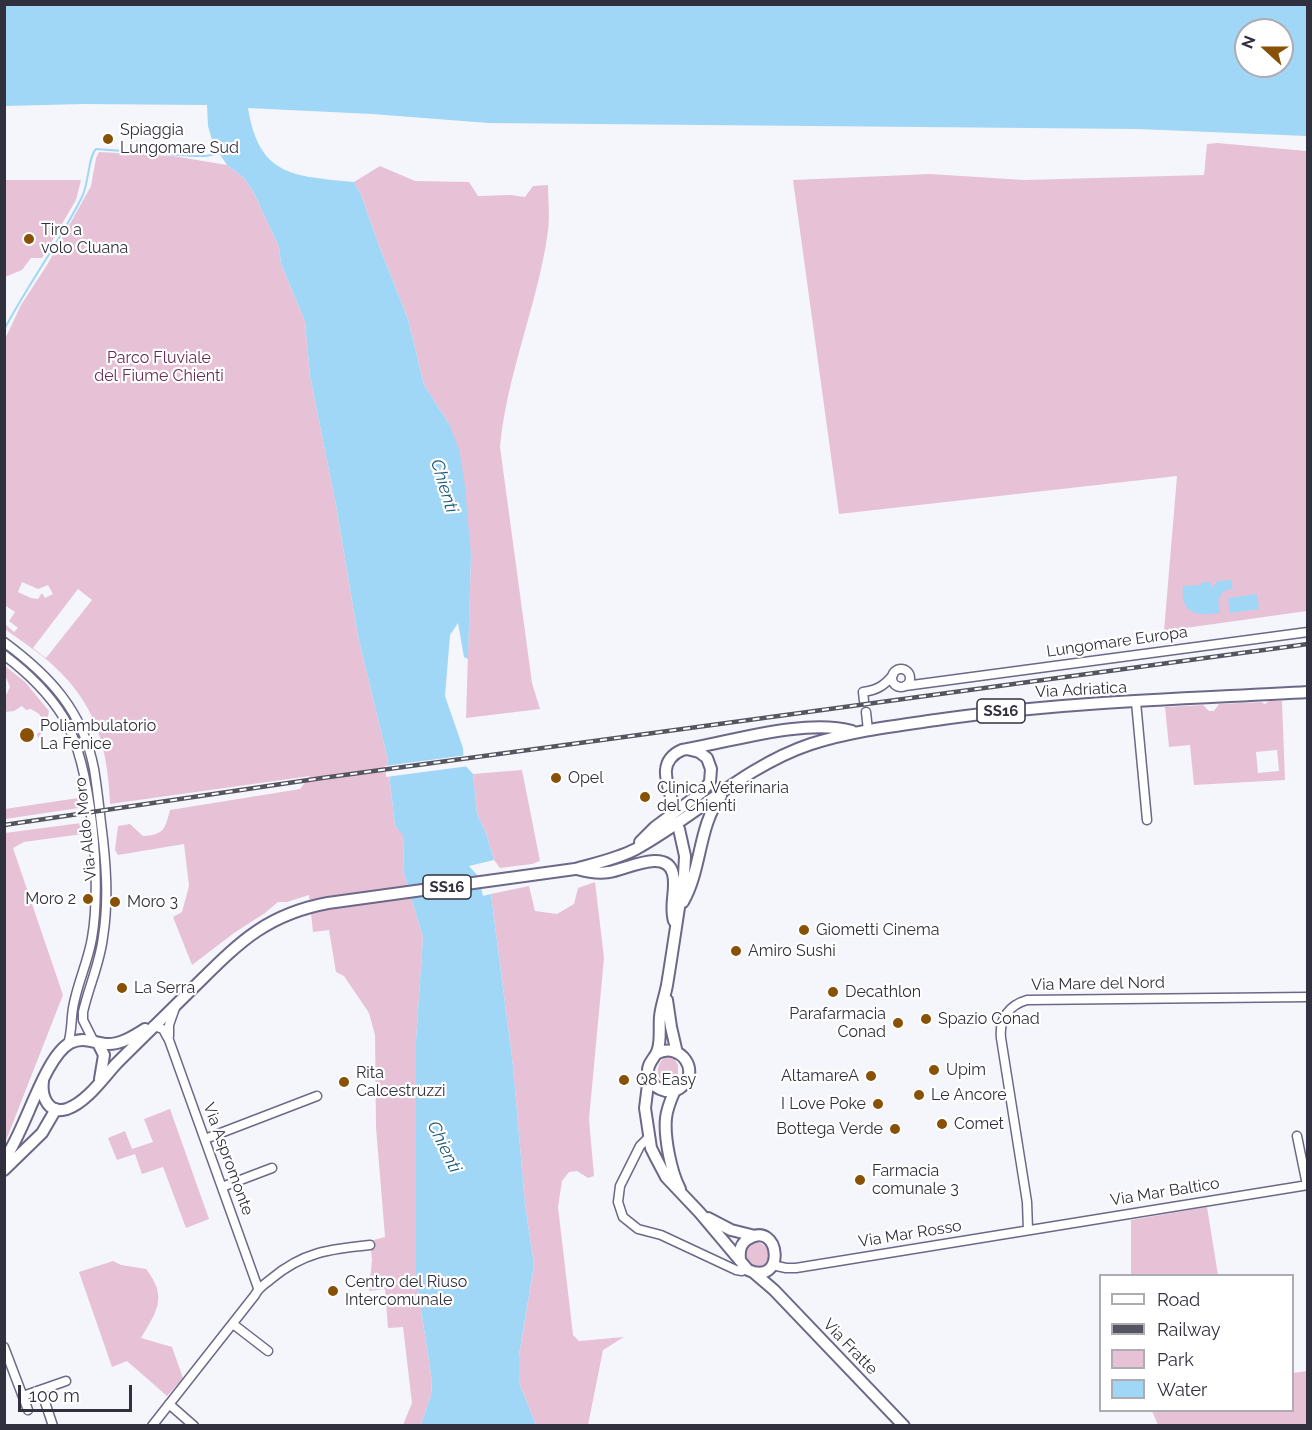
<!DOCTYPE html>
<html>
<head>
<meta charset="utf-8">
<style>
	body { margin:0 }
	#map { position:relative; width:1312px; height:1430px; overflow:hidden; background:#f5f5fc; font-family:Raleway,sans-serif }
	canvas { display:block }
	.frame { position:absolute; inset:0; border:6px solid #31303e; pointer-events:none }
	.legend { position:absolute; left:1099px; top:1274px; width:195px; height:138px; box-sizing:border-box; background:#fff; border:2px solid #adacb2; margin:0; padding:8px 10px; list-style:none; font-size:18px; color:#31303e }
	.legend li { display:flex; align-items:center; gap:12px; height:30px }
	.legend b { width:30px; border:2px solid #adacb2 }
	.north { position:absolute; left:1234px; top:18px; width:60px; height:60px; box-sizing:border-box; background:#fff; border:2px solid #adacb2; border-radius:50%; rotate:291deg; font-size:16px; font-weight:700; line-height:24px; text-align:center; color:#31303e }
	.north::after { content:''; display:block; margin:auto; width:21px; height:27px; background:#895105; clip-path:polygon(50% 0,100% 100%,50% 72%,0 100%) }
	.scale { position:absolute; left:18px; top:1385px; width:114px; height:27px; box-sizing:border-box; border:3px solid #31303e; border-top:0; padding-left:8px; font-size:18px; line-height:21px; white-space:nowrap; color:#31303e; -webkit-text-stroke:4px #fff; paint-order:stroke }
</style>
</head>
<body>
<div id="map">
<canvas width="1312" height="1430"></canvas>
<div class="frame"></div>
<ul class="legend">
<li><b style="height:8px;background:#fff"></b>Road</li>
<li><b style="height:8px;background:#555461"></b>Railway</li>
<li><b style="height:16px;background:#e7c2d7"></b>Park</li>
<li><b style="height:16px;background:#a0d6f6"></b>Water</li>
</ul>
<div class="north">N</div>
<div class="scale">100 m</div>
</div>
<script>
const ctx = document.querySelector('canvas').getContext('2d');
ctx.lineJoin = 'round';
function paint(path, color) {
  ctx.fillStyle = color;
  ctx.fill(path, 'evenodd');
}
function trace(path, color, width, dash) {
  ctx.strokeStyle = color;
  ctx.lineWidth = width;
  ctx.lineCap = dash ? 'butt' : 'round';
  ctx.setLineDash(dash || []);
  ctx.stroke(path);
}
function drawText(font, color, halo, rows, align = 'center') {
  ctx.font = font + ' Raleway,sans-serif';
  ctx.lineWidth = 4.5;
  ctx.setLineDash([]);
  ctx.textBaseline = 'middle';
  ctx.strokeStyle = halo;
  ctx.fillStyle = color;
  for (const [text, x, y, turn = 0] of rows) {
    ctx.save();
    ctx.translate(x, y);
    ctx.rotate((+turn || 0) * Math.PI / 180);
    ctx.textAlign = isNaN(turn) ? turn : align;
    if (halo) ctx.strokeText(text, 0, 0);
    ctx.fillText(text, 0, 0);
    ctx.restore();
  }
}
paint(new Path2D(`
	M1217,143L1307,151V611L1164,631L1177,476L839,514L793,180L930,174L1024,180L1204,175L1207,144Z
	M99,152L173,156L227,165L244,178L254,193L279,247L281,264L305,321L310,376L336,505L358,636L387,756L395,826L403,834L404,873L423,937L416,1041V1277L432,1381L431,1395L421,1425H403L412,1403L403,1327L388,1328L385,1289L369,1291L372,1260L370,1241L385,1237L376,1127L375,1035L369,1013L344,976L336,972L329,930L313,932L309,895L287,902H278L265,913L234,933L192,965L173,917L182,912L189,886L184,844L118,855L115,850L118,826L130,824L143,836C164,835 165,829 170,810L300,789L310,776L110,804C108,752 98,709 59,671C44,655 22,642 5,629V624L14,632L18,628L9,621L15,612L6,606L5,608V339L21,305L47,265L91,186L96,158ZM22,582L38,589L48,585L53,594L45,598L42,593L38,599L31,598L18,592ZM78,589L92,600L46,658L33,648Z
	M380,166L415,181L469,182L478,196L511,195L525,197L533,186L548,185C548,200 550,216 548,231C538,304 507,373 500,447L532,683L540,709L466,718L471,556L449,424L424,385L408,319L379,246L361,195L354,182Z
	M5,180H81L76,200L42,258H31L22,270L5,277Z
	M5,666L25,682L49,711L46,727L38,738L37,734L42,730L44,721L39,714L31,709L26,710L22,706L14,711L5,712V697L10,687L5,675Z
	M1269,701H1282L1285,780L1194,785L1190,745L1169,747L1165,707L1203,705L1209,711H1214L1219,704L1261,702L1265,704ZM1277,750L1279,771L1258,773L1256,752Z
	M522,770L540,861L532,864L500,868L494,860L486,833L477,814L473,774Z
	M78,798L79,808L5,819V809Z
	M81,823L82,834L24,842L13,848L63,995L5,1143V833Z
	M595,882L604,958L589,1119L594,1176L588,1178L577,1171L569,1172L562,1181L558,1207L573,1335L579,1341L624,1337L603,1350L588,1425H536L519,1383V1355L534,1265L525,1204L513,1066L491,894L529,886L535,911L557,914L574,904L578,888Z
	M666,1056L674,1058L678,1065V1075L669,1083L662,1082C655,1072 657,1064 666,1056Z
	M170,1109L209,1219L186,1228L163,1167L142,1174L135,1154L117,1160L108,1138L125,1131L132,1149L153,1142L144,1119Z
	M1207,1207L1218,1275H1131V1220Z
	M754,1241C766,1243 773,1253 768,1264L761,1268L752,1266L745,1257V1247Z
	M113,1261L121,1265L146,1269C168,1297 157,1311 141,1338L172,1347L183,1378L167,1396L127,1361L112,1367L79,1272Z
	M1307,1371V1425H1158L1152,1411L1292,1410L1293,1373Z`), '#e7c2d7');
paint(new Path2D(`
	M4,5H1307V136L1138,129L489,123L372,114L248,108C259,177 294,176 354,182L361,195L379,246L408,319L424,385L449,424L459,449L465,486L471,556L468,659L464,657L458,623L450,635L445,696L463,748L464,764L473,774L477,814L486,833L494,860L469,866L478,876L483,896L491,894L513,1066L525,1204L534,1265L519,1355V1383L536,1425H421L431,1395L432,1381L416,1277V1041L423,937L404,873L403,835L395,826L387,756L358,636L336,505L310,376L305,321L281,264L279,247L254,193L244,178L227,165L213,144L208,126L207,105L84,104L5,106ZM1246,30H1282V66H1246Z
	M1231,580L1233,589L1226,590L1220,595L1221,597L1218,600L1220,613C1197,616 1180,615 1183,586L1201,585L1202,582H1210L1212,588L1218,581Z
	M1257,594L1259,609L1230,613L1228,598Z`), '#a0d6f6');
paint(new Path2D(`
	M467,755L469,766L386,777L385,766Z`), '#f5f5fc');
trace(new Path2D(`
	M4,330C28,284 59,243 82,197C89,183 88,157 96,149L193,156H206L220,153`), '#a0d6f6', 2);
const minor = new Path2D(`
	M4,642C50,676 83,711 94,769C97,787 99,805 101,823C106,862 109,899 103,937C100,963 89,986 83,1012V1020L93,1040
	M4,655C28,673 48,692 64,718C92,767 102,882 92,938C88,962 77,984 73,1008C71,1020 72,1032 68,1044
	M892 678a9 9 0 1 1 18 0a9 9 0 1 1-18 0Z
	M905,686L1308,632
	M864,701L863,692C877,690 884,686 893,675
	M1136,702L1147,820
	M866,712L868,730
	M153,1026L163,1029L169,1040L258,1288
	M169,1036V1025L175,1008
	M1297,1136L1307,1185
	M649,1137L640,1146L620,1186L618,1202L623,1217L638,1229L661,1235L736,1270L742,1271L746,1268
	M205,1139L317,1096
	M222,1187L272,1168
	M1028,1230L1027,1202L1001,1038C999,1019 1009,1005 1027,1000L1308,997
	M772,1265L786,1268H796L1308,1185
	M233,1324L268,1351
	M4,1347L28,1410
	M41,1390L53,1426
	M23,1396L66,1381
	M169,1404L194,1426
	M152,1426L255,1295C259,1287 264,1285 271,1279C303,1252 330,1249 370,1245`);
const major = new Path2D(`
	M673,803C667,783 657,761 682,750C730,742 805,718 852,731
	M640,842L655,827L702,792L710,782L711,769L707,758L699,752L687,749
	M577,869C588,872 598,874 609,872C625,870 667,847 673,874C677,889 669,905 674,921
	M683,902C702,869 698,826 721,796
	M667,1000L671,1027L677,1053
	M98,1043L104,1055L100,1079
	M656,1054C681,1040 702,1073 680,1088C668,1096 650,1088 648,1073C647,1062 656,1058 658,1049C661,1039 659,1027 660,1017C661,1006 665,996 667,985C673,949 678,912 684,876L685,856L679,829
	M649,1076L645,1108L651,1148L657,1160L666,1177L700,1213L748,1270C787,1287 780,1219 748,1239C741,1243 739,1251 740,1259
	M43,1081C41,1096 48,1115 67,1109C87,1102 103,1078 117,1063C142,1038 167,1014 192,989C236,946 263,915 328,903L575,869C596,863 617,859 636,849C696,816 745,766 811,744C852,731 894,726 936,720C1059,702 1183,699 1308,692
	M675,1090C671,1099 667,1108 666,1118C664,1137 671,1172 680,1189
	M4,1160C25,1132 44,1057 70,1043C84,1036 93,1043 106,1044C120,1045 134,1036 145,1029
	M4,1170L42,1133L56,1109
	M708,1218L731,1230L755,1236
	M753,1272L774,1290L904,1426`);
trace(minor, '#6c6988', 11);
trace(major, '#6c6988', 14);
trace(minor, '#fff', 8);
trace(major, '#fff', 10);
const rail = new Path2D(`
	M4,825L322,778L1308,644`);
trace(rail, '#555461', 4.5);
trace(rail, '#fff', 2, [7]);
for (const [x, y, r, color] of [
	[108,139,6,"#895105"],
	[29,239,6,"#895105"],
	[27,735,8,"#895105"],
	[556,778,6,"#895105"],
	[645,797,6,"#895105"],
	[88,899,6,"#895105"],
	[115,902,6,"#895105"],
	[804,930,6,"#895105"],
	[736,951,6,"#895105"],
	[122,988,6,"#895105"],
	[833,992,6,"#895105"],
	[926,1019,6,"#895105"],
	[898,1023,6,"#895105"],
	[934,1070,6,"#895105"],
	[871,1076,6,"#895105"],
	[624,1080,6,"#895105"],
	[344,1082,6,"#895105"],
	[919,1095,6,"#895105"],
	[878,1104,6,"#895105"],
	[942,1124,6,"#895105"],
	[895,1129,6,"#895105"],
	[860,1180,6,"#895105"],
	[333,1291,6,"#895105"]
]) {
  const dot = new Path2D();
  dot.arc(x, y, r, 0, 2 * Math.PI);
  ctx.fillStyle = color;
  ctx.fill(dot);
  trace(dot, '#fff', 2);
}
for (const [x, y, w] of [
	[1001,711,48],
	[447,887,48]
]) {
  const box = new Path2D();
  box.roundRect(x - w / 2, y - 12, w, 24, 4.5);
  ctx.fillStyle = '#fff';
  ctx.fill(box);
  trace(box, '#31303e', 1.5);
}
drawText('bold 15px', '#31303e', null, [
	["SS16",1001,711],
	["SS16",447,887]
]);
drawText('16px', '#31303e', '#fff', [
	["Spiaggia",120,130],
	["Lungomare Sud",120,148],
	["Tiro a",41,230],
	["volo Cluana",41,248],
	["Poliambulatorio",40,726],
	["La Fenice",40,744],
	["Opel",568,778],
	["Clinica Veterinaria",657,788],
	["del Chienti",657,806],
	["Moro 2",76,899,"right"],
	["Moro 3",127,902],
	["Giometti Cinema",816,930],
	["Amiro Sushi",748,951],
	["La Serra",134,988],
	["Decathlon",845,992],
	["Parafarmacia",886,1014,"right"],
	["Conad",886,1032,"right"],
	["Spazio Conad",938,1019],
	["Upim",946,1070],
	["Rita",356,1073],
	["Calcestruzzi",356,1091],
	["AltamareA",859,1076,"right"],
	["Q8 Easy",636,1080],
	["Le Ancore",931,1095],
	["I Love Poke",866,1104,"right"],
	["Comet",954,1124],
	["Bottega Verde",883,1129,"right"],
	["Farmacia",872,1171],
	["comunale 3",872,1189],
	["Centro del Riuso",345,1282],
	["Intercomunale",345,1300]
], 'left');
drawText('16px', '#692c54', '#fff', [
	["Parco Fluviale",159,358],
	["del Fiume Chienti",159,376]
]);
drawText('16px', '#31303e', '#fff', [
	["Lungomare Europa",1117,642,-8],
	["Via Adriatica",1081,690,-3],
	["Via Aldo Moro",86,829,-96],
	["Via Mare del Nord",1098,984,-1],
	["Via Aspromonte",228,1159,70],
	["Via Mar Baltico",1165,1192,-9],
	["Via Mar Rosso",910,1234,-9],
	["Via Fratte",850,1347,46]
]);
drawText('italic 18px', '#1b5b7a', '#fff', [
	["Chienti",444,486,73],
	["Chienti",444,1147,64]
]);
</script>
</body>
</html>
